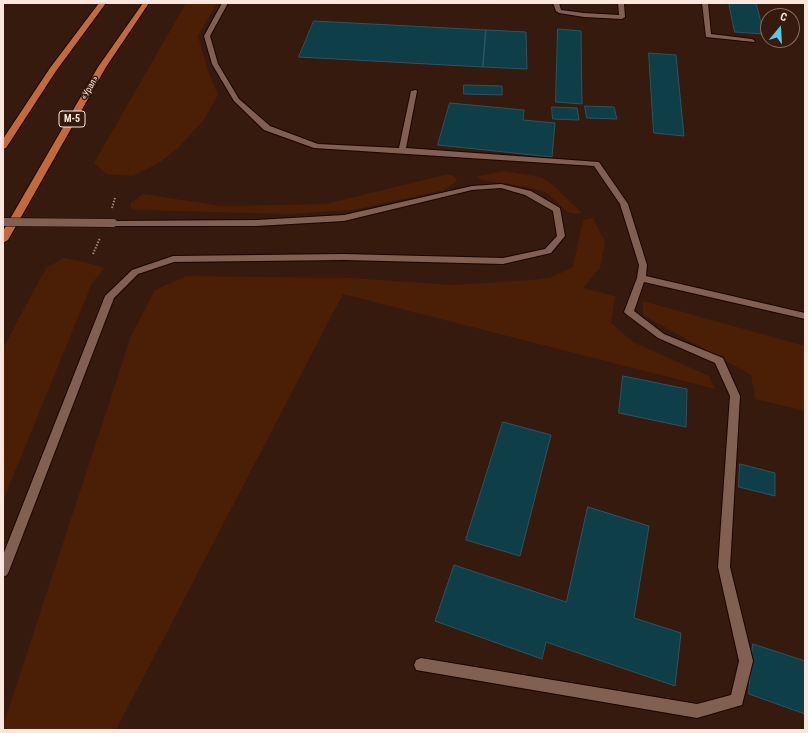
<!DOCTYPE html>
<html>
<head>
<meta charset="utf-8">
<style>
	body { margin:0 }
	#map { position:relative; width:808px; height:733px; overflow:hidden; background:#361a0d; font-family:"Roboto Condensed",sans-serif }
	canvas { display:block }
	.frame { position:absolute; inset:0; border:4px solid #fbe7de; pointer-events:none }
	.north { position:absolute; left:760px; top:8px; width:40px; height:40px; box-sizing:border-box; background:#361a0d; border:1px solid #856c61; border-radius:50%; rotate:18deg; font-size:11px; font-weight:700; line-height:16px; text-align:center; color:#fbe7de }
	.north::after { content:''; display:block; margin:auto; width:14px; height:18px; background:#57c9e3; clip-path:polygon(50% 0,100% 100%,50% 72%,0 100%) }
</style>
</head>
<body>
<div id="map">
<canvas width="808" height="733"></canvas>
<div class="frame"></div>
<div class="north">С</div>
</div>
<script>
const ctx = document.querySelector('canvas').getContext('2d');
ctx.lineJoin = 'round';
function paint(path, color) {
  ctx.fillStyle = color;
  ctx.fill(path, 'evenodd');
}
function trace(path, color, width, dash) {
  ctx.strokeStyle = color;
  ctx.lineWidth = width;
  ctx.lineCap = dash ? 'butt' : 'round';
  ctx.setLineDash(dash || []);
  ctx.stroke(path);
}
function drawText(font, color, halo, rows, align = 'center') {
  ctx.font = font + ' "Roboto Condensed",sans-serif';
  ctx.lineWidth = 3;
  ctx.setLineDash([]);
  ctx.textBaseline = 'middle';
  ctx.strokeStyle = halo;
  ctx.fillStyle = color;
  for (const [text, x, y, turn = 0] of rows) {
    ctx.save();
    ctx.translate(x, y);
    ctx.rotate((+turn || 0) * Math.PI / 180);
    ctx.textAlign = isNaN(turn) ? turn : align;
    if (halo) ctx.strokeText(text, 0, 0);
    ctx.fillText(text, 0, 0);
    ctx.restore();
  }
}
paint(new Path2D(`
	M186,3H217L198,36L208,71L218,95L204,120L178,148L159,163L133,176L106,174L94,163Z
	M503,171L541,177L553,185L582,213C562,218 559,198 544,192C533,188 513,184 502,183C491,181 486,182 475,177Z
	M444,175H452L457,179L455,183L444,190L353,210L288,214L138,210L131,208V203L143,194L221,206L326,204Z
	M593,218L605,242L600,268L583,288L615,296L611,323L633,342L709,376L715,389L343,294L116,730H3V726L131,336L155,290L186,276L352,278L453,285L531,280L552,277L573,267L583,220Z
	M64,258L85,262L105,268L92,283L3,501V348L46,268Z
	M643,301L805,346V411L755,399L751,375L643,315Z`), '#4b1e06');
const building = new Path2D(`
	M729,3H756L764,34L735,32Z
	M314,21L486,30L483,67L299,57Z
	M558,29L581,31L582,104L556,102Z
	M486,30L526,32L527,69L483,67Z
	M649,53L676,55L684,136L654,133Z
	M464,85L502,86V95L464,94Z
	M450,103L524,110L523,120L555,123L552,157L438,145Z
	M585,106L614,107L617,119L587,118Z
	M552,107L577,108L579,120L553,119Z
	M623,376L687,389L686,427L619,413Z
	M503,422L551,435L520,556L466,540Z
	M740,464L775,473V496L739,487Z
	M588,507L649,526L634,618L681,633L675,686L546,642L542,659L435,621L454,565L566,602Z
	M753,644L805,661V714L749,694Z`);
paint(building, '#0e3e48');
trace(building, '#2c555f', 1);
const service = new Path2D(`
	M222,3H228L210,36L218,64L239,99L270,126L318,144L399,148L411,91L416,90L417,91L406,148L599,162L628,204L647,265L646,276L805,313V319L644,282L634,311L664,334L723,358L740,396L730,567L753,661L742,705L697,718L416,670L414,665L416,660L421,658L697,704L731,695L739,661L718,567L730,396L715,363L658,338L626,314L624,312L637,278L639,265L620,204L594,166L314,148L264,130L234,101L212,64L204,36Z
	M553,3H559L561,10L584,13L619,15L618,3H624L625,17L622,19L584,17L559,13L556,11Z
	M702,3H708L711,34L752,39L755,41L754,42L706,37Z
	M501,184L531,191L560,208L565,236L551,253L503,264L344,260L174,262L138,274L114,298L9,571L7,575L3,577V555L105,296L132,270L173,256L344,254L503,258L545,249L557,236L553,211L525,195L501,188L472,190L344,221L256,226H113L110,225L109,223L110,221L256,220L344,215L472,186Z`);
const primary = new Path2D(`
	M99,3H106L56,71L6,148L3,149V139L50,68Z
	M143,3H149L106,67L8,240L3,243V231L98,67Z`);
trace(service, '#1c0400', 2);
trace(primary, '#1c0400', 2);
trace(new Path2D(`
	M112,208L115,198
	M93,254L100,238`), '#9e867b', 2, [1.5, 1.5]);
paint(service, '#815f51');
paint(primary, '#c36a3b');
const serviceBridge = new Path2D(`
	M3,222L113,223`);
trace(serviceBridge, '#1c0400', 9, []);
trace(serviceBridge, '#815f51', 8);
drawText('9px', '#fbe7de', '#361a0d', [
	["«Урал»",90,88,-60]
]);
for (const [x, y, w] of [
	[72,119,26]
]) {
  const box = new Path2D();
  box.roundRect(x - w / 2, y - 8, w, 16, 3);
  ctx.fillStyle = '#361a0d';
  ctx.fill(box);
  trace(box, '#fbe7de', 1);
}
drawText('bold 10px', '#fbe7de', null, [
	["М-5",72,119]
]);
</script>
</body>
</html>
